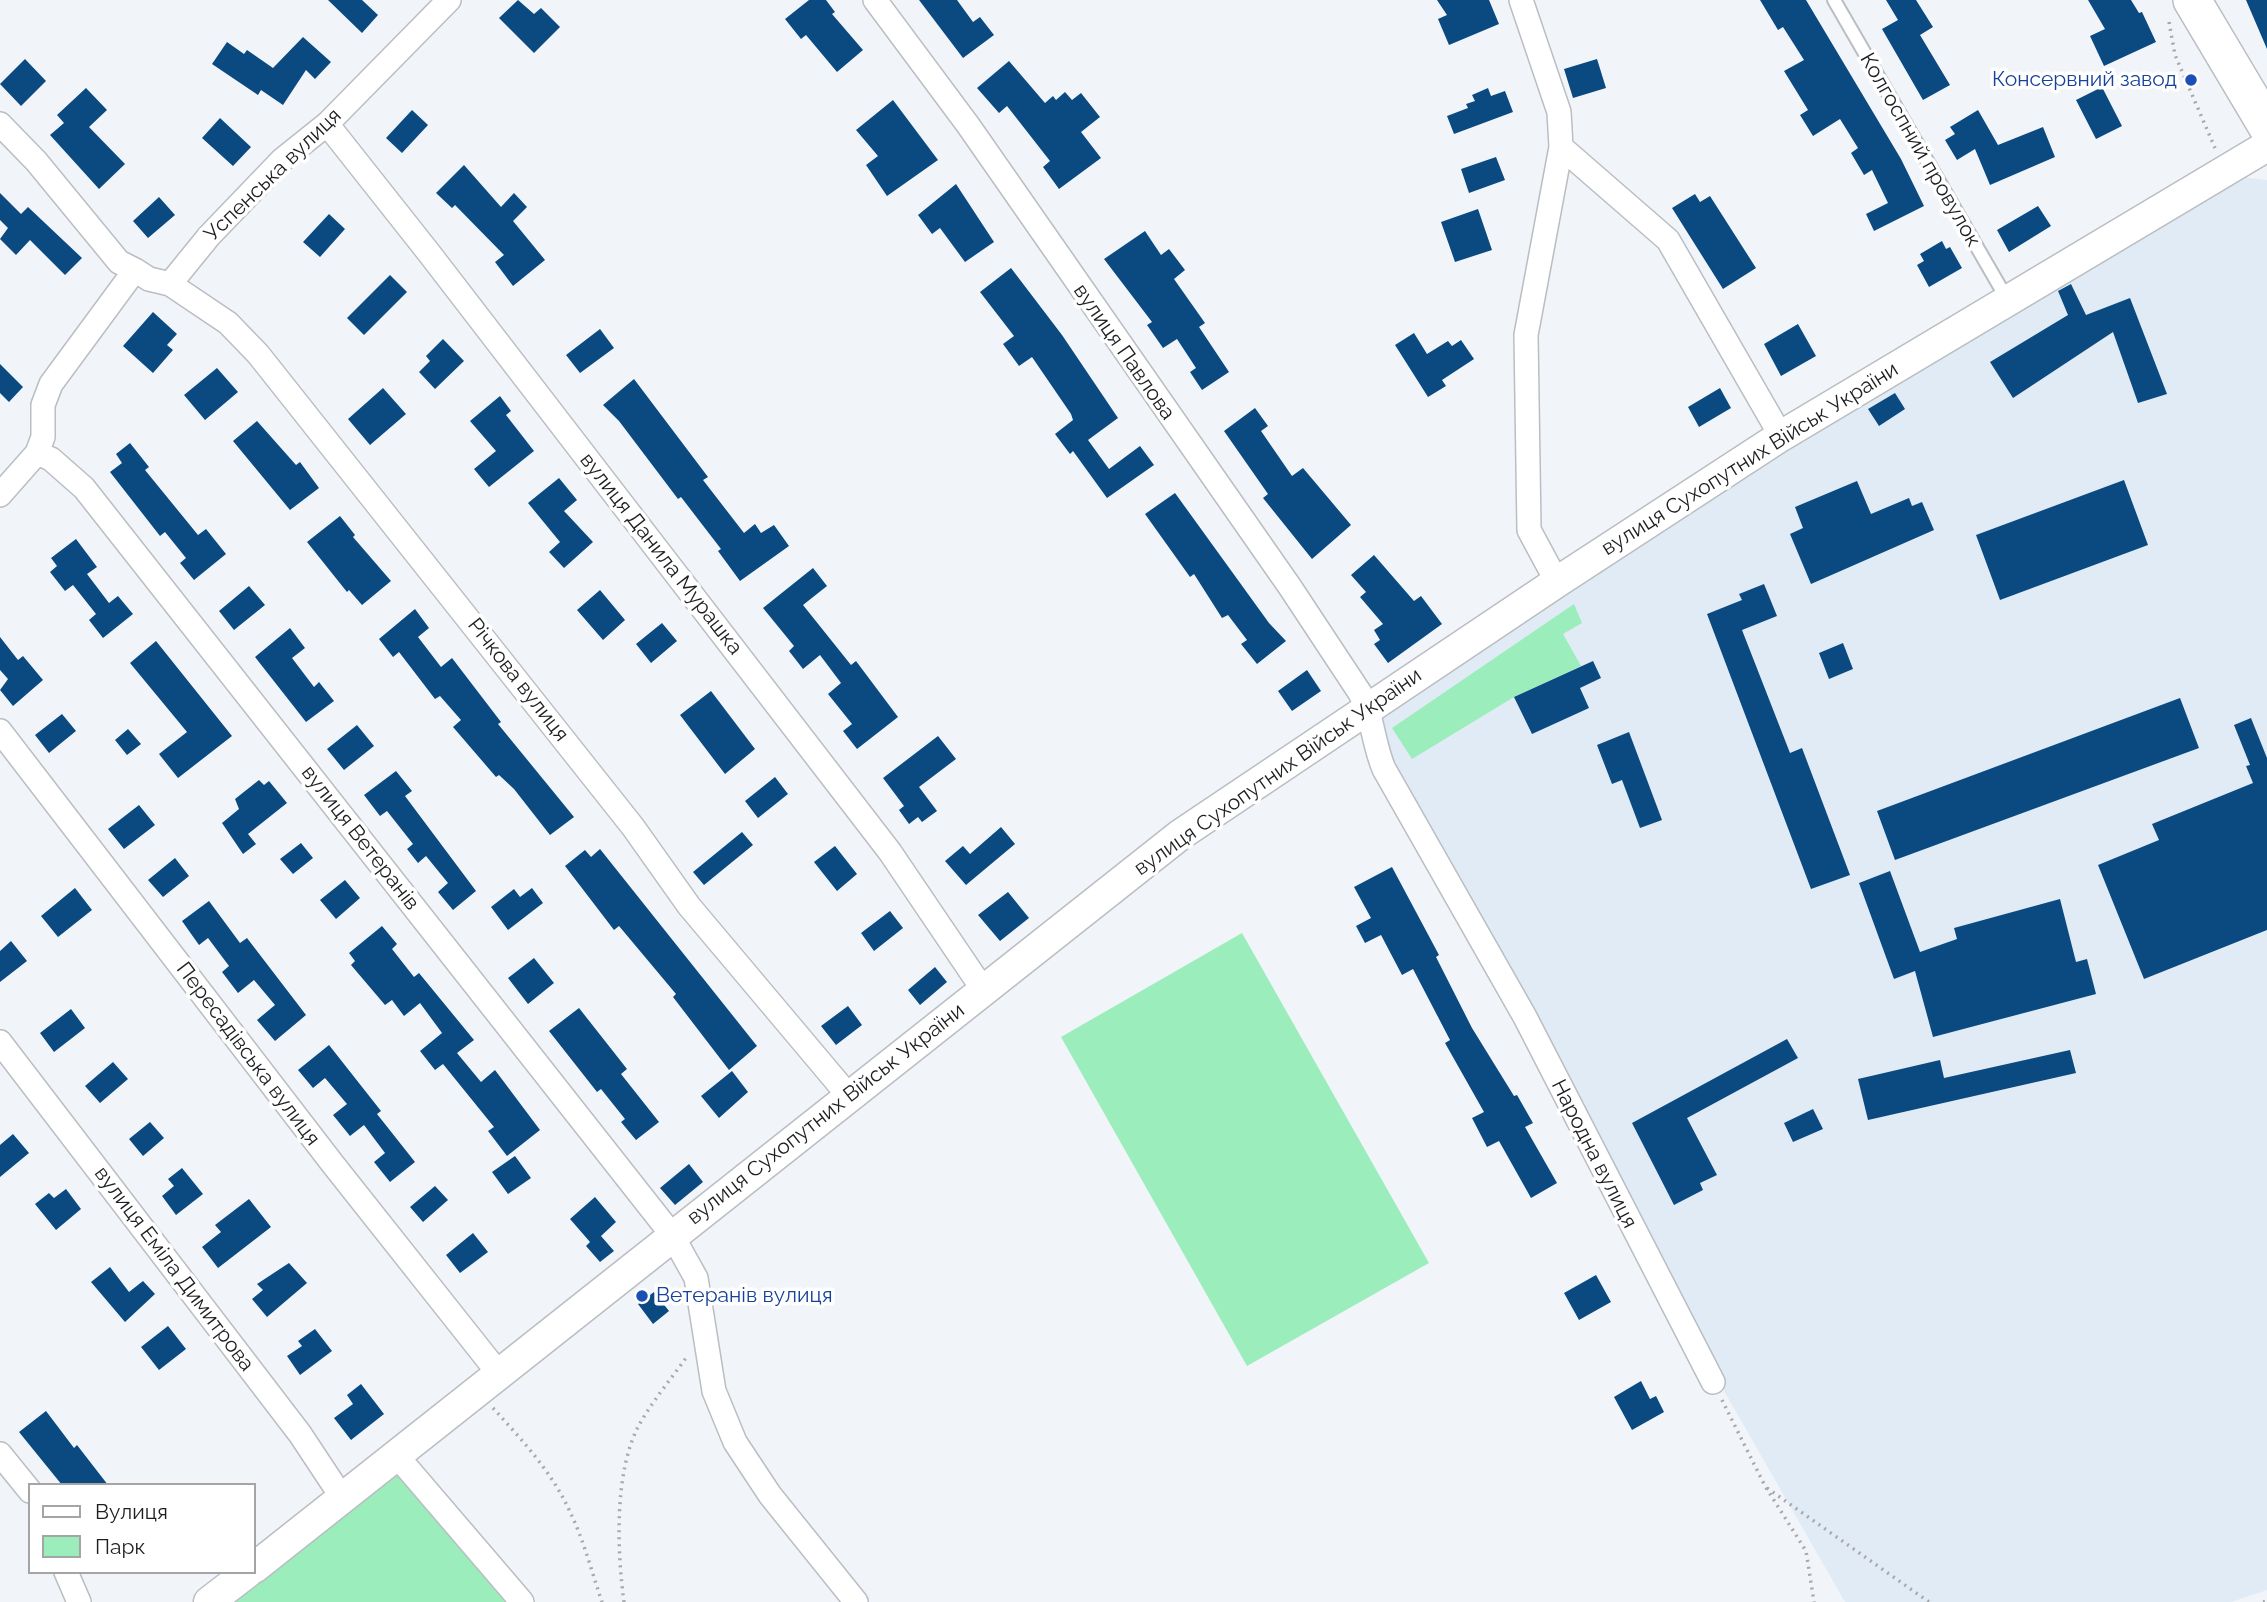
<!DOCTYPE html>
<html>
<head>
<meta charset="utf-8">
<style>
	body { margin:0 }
	#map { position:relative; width:2267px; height:1602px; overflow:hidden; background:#f1f5f9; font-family:Raleway,sans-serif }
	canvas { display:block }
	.legend { position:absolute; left:28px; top:1483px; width:228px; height:91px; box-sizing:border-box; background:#fff; border:2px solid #a5a5a6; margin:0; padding:9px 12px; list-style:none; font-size:21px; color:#1d1e20 }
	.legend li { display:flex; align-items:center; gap:14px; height:35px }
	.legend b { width:35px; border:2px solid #a5a5a6 }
</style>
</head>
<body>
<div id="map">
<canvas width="2267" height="1602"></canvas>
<ul class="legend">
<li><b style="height:9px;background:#fff"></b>Вулиця</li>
<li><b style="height:19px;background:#9bedbc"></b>Парк</li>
</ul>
</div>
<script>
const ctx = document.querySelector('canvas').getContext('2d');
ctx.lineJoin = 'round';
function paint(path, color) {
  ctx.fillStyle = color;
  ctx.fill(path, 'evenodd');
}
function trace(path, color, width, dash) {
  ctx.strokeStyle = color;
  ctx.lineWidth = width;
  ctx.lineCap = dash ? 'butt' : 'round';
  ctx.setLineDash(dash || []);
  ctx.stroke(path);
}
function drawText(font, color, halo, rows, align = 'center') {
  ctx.font = font + ' Raleway,sans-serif';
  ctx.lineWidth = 7;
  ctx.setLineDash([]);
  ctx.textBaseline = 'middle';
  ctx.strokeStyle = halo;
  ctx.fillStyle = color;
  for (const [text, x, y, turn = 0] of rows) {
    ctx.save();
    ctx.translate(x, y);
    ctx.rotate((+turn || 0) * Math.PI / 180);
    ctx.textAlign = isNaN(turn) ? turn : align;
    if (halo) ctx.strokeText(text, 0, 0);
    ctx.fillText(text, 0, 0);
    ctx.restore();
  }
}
paint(new Path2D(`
	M2241,177L2267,180V1590L2231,1602H1845L1681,1316L1389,767L1377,720L1786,443Z`), '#e1ebf5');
paint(new Path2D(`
	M1574,604L1582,623L1563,634L1581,666L1514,697L1412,759L1392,728Z
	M1242,933L1429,1263L1247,1366L1061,1037Z
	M391,1473H400L515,1602H224Z`), '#9bedbc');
paint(new Path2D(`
	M328,0H362L378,15L362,33Z
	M518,0L534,14L541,8L560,27L534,53L499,18Z
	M809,0H826L835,12L832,14L863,50L837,72L806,35L801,39L785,19Z
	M919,0H957L973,22L980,17L994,35L963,58Z
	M1437,0H1489L1499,24L1449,45L1438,19L1447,15Z
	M1760,0H1806L1901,159L1924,206L1874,231L1866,214L1888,203L1872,170L1864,175L1851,153L1858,148L1840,119L1813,136L1800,115L1808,110L1784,71L1804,60L1783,27L1778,30Z
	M1886,0H1916L1933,27L1920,35L1950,85L1923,100L1882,29L1898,20Z
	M2088,0H2131L2139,13L2142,12L2156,42L2104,66L2090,36L2105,29Z
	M2246,0H2267V49Z
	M303,37L331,62L315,79L306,70L283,105L261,90L258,95L212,64L227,42L244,54L247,50L273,68Z
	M25,59L46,81L21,106L0,84Z
	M1597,59L1606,88L1573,98L1564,69Z
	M1009,61L1045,103L1053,96L1056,100L1065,92L1072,100L1081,93L1100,117L1081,132L1101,158L1059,189L1043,167L1050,161L1007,106L999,113L977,88Z
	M2102,87L2122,126L2096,139L2076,100Z
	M86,88L107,110L89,127L125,164L99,189L50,135L64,123L57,115Z
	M1488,88L1491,96L1505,91L1513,112L1454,134L1447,116L1468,108L1466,104L1475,101L1472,95Z
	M893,100L938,160L887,196L866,165L878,156L856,130Z
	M412,110L428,125L402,153L386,138Z
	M1978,110L1998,145L2043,127L2055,157L1990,185L1975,149L1957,160L1945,140L1955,134L1950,127Z
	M220,118L251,147L233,166L202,138Z
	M1496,157L1505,180L1469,193L1461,169Z
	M464,165L501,207L514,193L527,207L513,221L545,260L513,286L495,262L504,255L455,205L452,208L436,193Z
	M956,184L994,242L965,262L940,228L932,234L918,215Z
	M0,193L21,214L28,207L82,258L65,275L30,240L16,255L0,239L8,228L0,220Z
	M1695,194L1700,202L1710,196L1756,268L1723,289L1672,208Z
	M159,197L175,215L148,238L133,221Z
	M2038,206L2051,226L2009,252L1997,230Z
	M1478,209L1492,250L1455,262L1441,222Z
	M329,214L345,229L320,257L303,242Z
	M1145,231L1161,255L1169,249L1185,270L1174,279L1205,323L1199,327L1229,372L1202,390L1190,372L1196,368L1177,339L1163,348L1147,325L1152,322L1104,259Z
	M1942,241L1946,249L1950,247L1962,268L1929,287L1917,265L1924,261L1920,254Z
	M1011,268L1062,335L1118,418L1088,440L1109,469L1140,446L1154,465L1107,498L1073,451L1070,454L1055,434L1073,420L1071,414L1032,357L1019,366L1003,344L1014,336L980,292Z
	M390,275L407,292L364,335L347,318Z
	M2071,284L2086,315L2130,298L2167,394L2138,403L2113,332L2013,398L1990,362L2068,315L2058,291Z
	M153,312L177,334L167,345L173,350L153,373L123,346Z
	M1798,324L1816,356L1781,376L1764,344Z
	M600,329L614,348L580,373L566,355Z
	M1414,333L1427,354L1448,341L1452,346L1461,340L1474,359L1442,380L1446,386L1428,397L1395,345Z
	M443,339L464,361L435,389L419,372L430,361L426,356Z
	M0,364L23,387L9,402L0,393Z
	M217,368L238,392L205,420L184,395Z
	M634,379L708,477L703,480L744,533L755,524L761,533L774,525L789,546L740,581L718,551L721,549L681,497L678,499L619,421L603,405Z
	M383,388L406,414L370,445L348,419Z
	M1720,388L1731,408L1699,427L1688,407Z
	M1895,393L1905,409L1879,426L1868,409Z
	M500,396L511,411L506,415L534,451L489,487L474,469L496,451L470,421Z
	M1255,408L1268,426L1261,431L1292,476L1303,468L1351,525L1312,559L1263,498L1268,494L1224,431Z
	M257,421L296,465L300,462L319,488L290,510L233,441Z
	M130,443L149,467L145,470L198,535L206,529L226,554L194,580L180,563L186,558L165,532L160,536L110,472L122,463L116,454Z
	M559,478L577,500L564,511L593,542L564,568L549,552L560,542L528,503Z
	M2124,480L2148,545L2000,600L1976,535Z
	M1857,481L1871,514L1909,498L1912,506L1922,502L1934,530L1811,584L1790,534L1803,528L1795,507Z
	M1175,493L1269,623L1286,641L1257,664L1241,644L1247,640L1228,615L1222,618L1194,574L1190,577L1145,514Z
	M340,516L355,535L353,537L391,581L362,605L349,590L347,592L307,542Z
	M76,539L97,567L87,574L109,603L118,596L133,614L103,638L89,620L96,614L73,585L65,591L50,572L57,566L51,558Z
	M1374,555L1414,601L1421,596L1442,624L1388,663L1374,644L1380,640L1374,630L1383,624L1360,597L1366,592L1351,575Z
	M813,568L827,586L803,605L851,665L856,661L898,717L857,749L843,731L852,724L828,694L841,683L820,655L803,669L789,651L794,646L763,608Z
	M1764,584L1777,616L1742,630L1790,753L1802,748L1850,875L1811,889L1707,614L1742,600L1739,594Z
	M249,586L265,605L234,630L219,611Z
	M600,590L625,620L603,640L577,610Z
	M415,609L429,628L418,637L441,667L452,658L501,722L498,724L574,817L550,835L514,789L499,775L496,777L453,727L461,720L440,696L435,699L399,652L393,657L379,639Z
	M662,623L677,641L651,663L636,644Z
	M290,628L305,648L292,658L314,687L319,682L334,701L306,722L255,657Z
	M0,637L18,660L23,656L43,680L13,706L0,690L8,679L0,670Z
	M156,641L232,736L178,778L159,754L187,732L130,663Z
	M1843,643L1853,669L1829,679L1819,653Z
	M1593,661L1601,678L1580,688L1589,708L1532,734L1514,697Z
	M1307,670L1321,691L1292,711L1278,691Z
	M711,691L755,749L725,774L680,715Z
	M2180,698L2199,748L1895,860L1877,811Z
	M62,714L76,731L49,753L35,735Z
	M2251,718L2267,758V930L2144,979L2098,865L2159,840L2152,824L2253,783L2246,766L2250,765L2234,725Z
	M357,725L374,746L344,770L327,749Z
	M128,729L141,744L127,755L115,740Z
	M1629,732L1662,820L1640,828L1622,780L1612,784L1597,745Z
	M938,736L956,759L919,787L937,811L922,822L918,817L909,824L899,810L904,806L883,778Z
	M396,771L412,791L405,796L476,891L453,910L438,892L448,883L426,856L418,863L407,849L413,844L387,811L380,816L364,795Z
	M775,777L788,794L758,818L745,801Z
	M259,780L264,785L269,781L287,803L248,834L256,844L243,854L222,823L239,809L235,799Z
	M139,805L155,825L124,849L108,829Z
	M1001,827L1015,844L966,885L945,861L963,846L970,854Z
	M742,832L753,845L704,885L693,872Z
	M301,843L313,858L293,874L280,859Z
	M835,846L857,874L837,891L814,862Z
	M600,849L757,1046L729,1070L673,997L676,994L619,926L614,930L565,866L585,850L591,857Z
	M175,858L189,876L163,897L148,880Z
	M1392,867L1439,955L1436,957L1472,1028L1514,1096L1517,1095L1533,1123L1525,1127L1557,1183L1531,1198L1499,1141L1487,1147L1472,1118L1484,1112L1445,1043L1450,1040L1413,969L1402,975L1381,935L1365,943L1356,926L1371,918L1354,887Z
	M1890,871L1920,952L1957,939L1954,928L2060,899L2076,962L2087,959L2096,994L1933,1037L1915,971L1894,979L1859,883Z
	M345,880L360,898L336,919L320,900Z
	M75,888L92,910L58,937L41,916Z
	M532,888L543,903L508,930L491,907L514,889L520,897Z
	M1008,892L1029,918L1000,941L978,915Z
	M209,901L240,943L247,938L306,1015L275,1041L257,1020L275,1005L254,980L238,993L222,972L229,966L208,938L199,945L182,921Z
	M890,911L903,928L874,951L861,933Z
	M382,926L397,944L392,949L414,977L419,973L474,1040L457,1053L481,1082L495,1070L540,1130L507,1156L488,1131L494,1127L443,1064L435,1070L420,1051L442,1033L420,1003L404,1016L392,1000L385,1005L351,965L355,961L349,953Z
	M11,941L27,961L0,982V951Z
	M534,958L554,983L528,1004L508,978Z
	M935,967L947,982L920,1005L908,990Z
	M848,1006L862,1025L836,1045L821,1026Z
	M579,1008L627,1069L621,1074L659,1122L636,1140L621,1122L625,1119L601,1089L597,1092L549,1031Z
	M71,1009L85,1028L54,1052L40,1033Z
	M1787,1039L1798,1058L1687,1118L1717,1175L1700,1183L1703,1190L1674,1205L1632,1123Z
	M329,1045L381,1111L377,1114L415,1162L390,1182L374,1162L385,1153L364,1125L350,1136L333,1115L347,1104L325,1078L313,1088L298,1070Z
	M2070,1050L2076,1073L1868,1120L1858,1079L1940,1060L1944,1078Z
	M113,1062L128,1079L100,1103L85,1086Z
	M732,1071L748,1092L719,1118L701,1096Z
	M1813,1109L1823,1129L1793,1142L1784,1123Z
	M150,1122L164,1138L143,1156L129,1139Z
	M13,1134L29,1153L0,1177V1145Z
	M515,1156L531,1178L508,1194L492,1172Z
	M689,1164L703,1182L675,1205L660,1188Z
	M182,1168L203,1194L176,1215L162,1196L174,1186L168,1179Z
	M435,1186L448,1200L423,1222L410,1207Z
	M66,1189L81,1209L56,1230L35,1204L49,1193L54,1198Z
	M595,1197L616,1222L601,1236L614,1251L600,1262L586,1246L590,1242L570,1219Z
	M249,1199L271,1227L218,1268L202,1247L221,1232L215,1225Z
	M473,1233L488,1252L460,1273L446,1255Z
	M289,1263L307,1283L267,1317L252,1299L263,1290L257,1284Z
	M110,1267L129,1292L143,1281L155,1294L125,1322L91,1282Z
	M1596,1275L1611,1302L1579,1320L1564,1293Z
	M654,1292L669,1311L653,1324L638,1304Z
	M168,1326L186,1349L159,1370L141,1347Z
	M315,1329L332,1351L300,1375L287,1356L302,1346L298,1341Z
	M1641,1381L1650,1399L1656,1396L1664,1412L1632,1430L1614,1397Z
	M361,1384L384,1414L351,1440L334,1418L353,1404L347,1395Z
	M46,1411L74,1448L77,1445L108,1485H62L19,1432Z`), '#0a4a81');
const service = new Path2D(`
	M1834,0L2007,299`);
const minor = new Path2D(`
	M875,0L968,125L1290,587L1360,693C1373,716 1373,744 1384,769L1525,1017L1713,1382
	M1521,0L1559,112L1561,147L1668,240L1781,436
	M0,124L36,161L119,262L135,270
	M327,124L429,253L890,852L984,991
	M170,284L228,323L258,354L633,827L689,906L848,1095
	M37,453L51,459L84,488L672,1235L696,1278L714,1391L735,1442L770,1495L856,1602
	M0,495L37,453L43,437V405L51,384L135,270L149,279L170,284L209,236L282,160L327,124L449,0
	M1557,582L1529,530L1526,335L1561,147
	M0,731L332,1163L500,1375
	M0,1042L300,1434L343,1499
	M0,1454L30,1491
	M397,1456L522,1602
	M66,1572L79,1602`);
const tertiary = new Path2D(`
	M254,1568L1180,835L1557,582L1781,436L2267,146
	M209,1602L248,1572`);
const primary = new Path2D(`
	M2192,0L2267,126`);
trace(service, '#babec2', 16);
trace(minor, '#babec2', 26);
trace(tertiary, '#babec2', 33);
trace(primary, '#babec2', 40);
trace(new Path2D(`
	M2169,22L2175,55L2215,148
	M1722,1400L1765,1486L1806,1551L1814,1602
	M493,1408C522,1440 553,1473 571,1514C584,1541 592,1573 602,1602
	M1767,1488L1929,1602
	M624,1602C617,1551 614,1472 639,1425C652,1402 670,1380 686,1358
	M2263,1602L2267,1601`), '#a6a9ac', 3.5, [2, 5]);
trace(service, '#fff', 12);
trace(minor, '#fff', 23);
trace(tertiary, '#fff', 30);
trace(primary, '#fff', 37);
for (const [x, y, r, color] of [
	[2191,80,7,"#1a4fb4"],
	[642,1296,7,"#1a4fb4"]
]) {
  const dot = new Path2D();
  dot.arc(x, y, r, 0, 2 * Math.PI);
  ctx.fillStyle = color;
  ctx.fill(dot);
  trace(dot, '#fff', 2.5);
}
drawText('21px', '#164399', '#fff', [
	["Консервний завод",2177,80],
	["Ветеранів вулиця",656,1296,"left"]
], 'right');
drawText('21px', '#1d1e20', '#fff', [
	["Колгоспний провулок",1920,150,60],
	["Успенська вулиця",273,175,-44],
	["вулиця Павлова",1124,352,55],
	["вулиця Сухопутних Військ України",1750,459,-32],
	["вулиця Данила Мурашка",661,554,52],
	["Річкова вулиця",518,680,52],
	["вулиця Сухопутних Військ України",1278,772,-35],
	["вулиця Ветеранів",360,838,52],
	["Пересадівська вулиця",248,1054,53],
	["вулиця Сухопутних Військ України",826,1114,-38],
	["Народна вулиця",1594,1154,63],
	["вулиця Еміла Димитрова",174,1269,53]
]);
</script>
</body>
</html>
